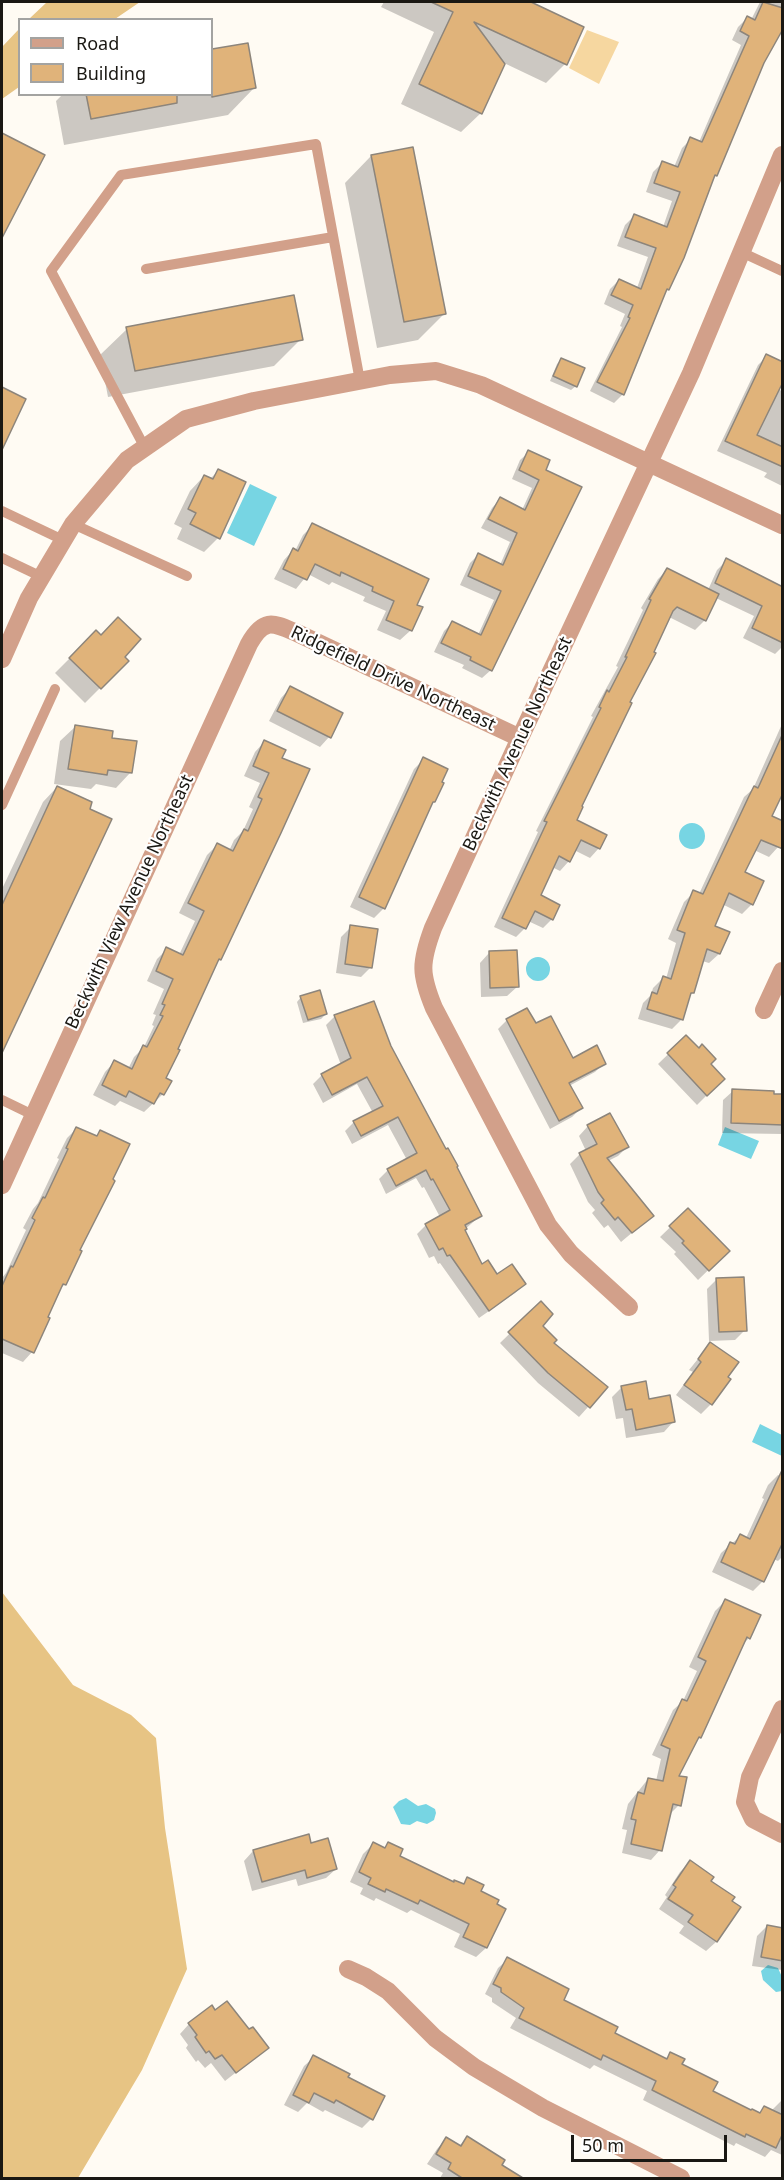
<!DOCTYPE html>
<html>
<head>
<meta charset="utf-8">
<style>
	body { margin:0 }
	#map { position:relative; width:784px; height:2180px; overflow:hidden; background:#fffbf3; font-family:"Noto Sans",sans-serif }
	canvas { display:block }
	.frame { position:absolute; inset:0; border:3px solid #1a1813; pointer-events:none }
	.legend { position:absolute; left:18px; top:18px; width:195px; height:78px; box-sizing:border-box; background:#fff; border:2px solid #a3a3a1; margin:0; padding:8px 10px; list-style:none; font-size:18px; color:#1a1813 }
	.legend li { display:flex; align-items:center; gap:12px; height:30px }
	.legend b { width:30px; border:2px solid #a3a3a1 }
	.scale { position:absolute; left:571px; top:2135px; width:156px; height:27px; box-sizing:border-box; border:3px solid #1a1813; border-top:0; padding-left:8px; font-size:18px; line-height:21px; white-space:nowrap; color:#1a1813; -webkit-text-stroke:4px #fff; paint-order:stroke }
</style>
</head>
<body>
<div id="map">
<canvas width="784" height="2180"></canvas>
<div class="frame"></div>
<ul class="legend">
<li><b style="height:8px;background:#d2a08a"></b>Road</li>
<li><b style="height:16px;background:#e0b37a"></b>Building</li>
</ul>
<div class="scale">50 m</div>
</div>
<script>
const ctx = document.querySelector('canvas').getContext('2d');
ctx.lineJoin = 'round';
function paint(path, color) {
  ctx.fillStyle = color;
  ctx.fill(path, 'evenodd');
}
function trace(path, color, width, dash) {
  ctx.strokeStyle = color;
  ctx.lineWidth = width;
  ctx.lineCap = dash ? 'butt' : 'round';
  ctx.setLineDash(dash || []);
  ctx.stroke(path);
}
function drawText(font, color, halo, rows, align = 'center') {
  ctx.font = font + ' "Noto Sans",sans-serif';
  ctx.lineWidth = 4.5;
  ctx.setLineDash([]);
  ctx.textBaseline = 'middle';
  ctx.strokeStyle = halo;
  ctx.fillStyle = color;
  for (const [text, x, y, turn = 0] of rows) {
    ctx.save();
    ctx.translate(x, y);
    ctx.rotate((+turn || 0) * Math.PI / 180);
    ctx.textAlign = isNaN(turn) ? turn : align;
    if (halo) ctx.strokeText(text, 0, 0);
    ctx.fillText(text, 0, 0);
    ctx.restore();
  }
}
paint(new Path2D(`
	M587,30L619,42L599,84L569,68Z`), '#f6d7a0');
paint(new Path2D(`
	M47,2H140L115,19H29Z
	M19,29V87L2,99V47Z
	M2,1592L73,1685L131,1715L156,1738L165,1828L187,1969L142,2070L78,2178H2Z`), '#e7c484');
paint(new Path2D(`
	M250,484L277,497L254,546L227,533Z
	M679 836a13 13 0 1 1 26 0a13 13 0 1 1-26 0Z
	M526 969a12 12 0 1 1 24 0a12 12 0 1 1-24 0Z
	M725,1127L759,1141L751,1159L718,1145Z
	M760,1424L782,1435V1456L752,1442Z
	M406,1798L418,1806L426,1804L435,1809L436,1813L434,1820L427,1824L417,1821L410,1825L401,1824L393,1807L399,1801Z
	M768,1965L778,1968L782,1977V1991L776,1992L763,1980L761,1971Z`), '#77d5e3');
paint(new Path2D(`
	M384,2H528L582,28L565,64L546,83L504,63L481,113L461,132L401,104L434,32L381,7Z
	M760,2H782V24L769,50L716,175L711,180L623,394L614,403L590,391L622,327L620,326L625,314L604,304L610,289L619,280L637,288L648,257L617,246L625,225L634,216L663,227L672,201L646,192L653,172L662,163L674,167L682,148L691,139L699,142L741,45L732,40L738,27L747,18L751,20Z
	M246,44L254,88L228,115L64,145L56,101L63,94H212V51Z
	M2,134L43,156L2,235Z
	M371,156L444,314L418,340L377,348L345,183Z
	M127,329L301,339L274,366L108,397L100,355Z
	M767,356L777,389L782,391V486L764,477L767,473L717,451L758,365Z
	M561,360L576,386L571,390L550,381L557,364Z
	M2,388L24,399L2,446Z
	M529,452L548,461L491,670L482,678L462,668L464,665L434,652L444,631L452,623L478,635L494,600L460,585L470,563L478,555L500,565L510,542L481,528L492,508L500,499L522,510L532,488L512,479L520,460Z
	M218,471V538L204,552L177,539L182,528L174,524L190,491L204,476L210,479Z
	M313,525L421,608L410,631L400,640L377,630L386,611L363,601L365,597L332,582L329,585L308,574L296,589L274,579L284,560L293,550L295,551L303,535Z
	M727,560L782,608V647L775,654L743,638L754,616L716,598L705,620L695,630L669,617L580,807L575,821L599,848L590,858L574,850L569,861L560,871L552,867L539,896L552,919L543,928L528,921L525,928L516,937L494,927L538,832L536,831L593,717L591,716L618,667L616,666L643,610L641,608L658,579L667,570L708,590L717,570Z
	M96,632L127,661L85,703L55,673Z
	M290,688L341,714L329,737L320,747L269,721L281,698Z
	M782,719V793L770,817L778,847L769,857L754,850L743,873L752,904L742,914L724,905L713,926L719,954L709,963L702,961L693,992L688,997L682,1019L672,1029L638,1019L643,1003L651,995L653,988L663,978L666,979L676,943L668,939L684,902L694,892L699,894L744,797L753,789L782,724L781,723Z
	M75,727L111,739L130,773L116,788L96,784L91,789L54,784L60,741Z
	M264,742L280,758V833L220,959L215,964L164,1079L163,1094L144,1112L120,1101L115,1106L93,1095L105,1072L114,1062L128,1069L134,1057L144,1047L154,1026L152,1025L156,1015L153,1014L164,989L147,981L157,959L167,949L179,955L195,921L179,913L207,855L217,845L229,851L234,840L243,831L253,809L249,807L260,783L244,776L255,752Z
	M424,759L433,802L429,806L384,908L374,918L350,907L414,769Z
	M57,787L44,959L2,1049V889L43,802Z
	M351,927L371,967L361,977L336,973L341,937Z
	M489,953L517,987L507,996L481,997L480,963Z
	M301,997L326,1014L321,1019L303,1023L297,1002Z
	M335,1016L390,1046L480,1216L463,1231L482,1266L497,1276L524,1284L515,1293L479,1318L440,1263L438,1264L434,1256L429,1258L417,1234L426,1225L440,1217L424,1187L422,1188L416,1178L386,1194L379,1179L388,1170L407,1160L388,1125L352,1144L345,1131L354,1122L373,1113L357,1084L323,1103L313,1084L322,1075L341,1065L326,1025Z
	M507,1020L535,1025L573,1060L604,1063L595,1072L569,1086L581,1108L572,1117L550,1129L498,1029Z
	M686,1037L723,1079L697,1105L658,1064Z
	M733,1091L782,1096V1134L722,1133L723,1100Z
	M588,1126L627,1147L618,1156L608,1161L652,1216L621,1242L608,1225L604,1228L592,1213L595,1210L588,1202L570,1164L579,1155L586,1151L579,1136Z
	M77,1128L95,1137L101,1132L77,1251L65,1284L59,1290L46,1318L48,1319L32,1352L23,1362L2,1353V1278L6,1273L26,1230L23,1228L33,1209L38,1203L59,1159L57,1158L67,1138Z
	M688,1210L728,1251L698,1280L674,1254L676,1252L660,1237Z
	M717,1279L745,1330L735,1340L709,1341L707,1289Z
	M541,1303V1326L552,1343L606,1387L579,1417L538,1383L500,1343Z
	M710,1344L711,1404L701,1414L676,1395L693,1372L689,1370Z
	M622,1387L648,1401L673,1422L664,1432L626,1438L623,1418L616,1419L612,1397Z
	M778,1475L782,1477V1557L778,1561L773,1559L763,1581L753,1591L712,1572L721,1553L731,1544L741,1536L746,1538L764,1499L762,1498L768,1485Z
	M725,1601L749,1638L742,1645L699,1738L694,1743L677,1777L679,1805L669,1815L660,1850L651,1860L622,1853L627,1830L622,1829L628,1804L648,1779L656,1781L661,1759L652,1755L673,1710L683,1701L697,1671L689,1667L715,1611Z
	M308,1836L310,1845L336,1869L326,1878L298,1886L296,1879L252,1891L244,1861L253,1851Z
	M373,1844L383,1849L389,1844L398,1857L453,1883L462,1885L468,1879L479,1892L504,1910L486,1948L476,1957L454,1947L460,1934L411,1910L407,1913L376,1898L374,1901L360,1894L363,1888L350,1882L363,1854Z
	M690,1862L730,1901L739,1908L716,1942L706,1951L679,1933L684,1926L659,1909L667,1897L665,1895L680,1872Z
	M767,1926L782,1929V1970L752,1966L757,1936Z
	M508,1959L562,2001L613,2034L665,2059L671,2054L711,2092L751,2112L759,2113L764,2108L772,2110L782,2100V2155L771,2150L765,2157L736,2143L734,2146L643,2100L647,2091L594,2065L590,2069L510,2028L516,2018L492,2002V1998L485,1994L498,1968Z
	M215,2012L249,2031L267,2048L225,2081L211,2063L205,2068L198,2060L196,2062L186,2048L188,2045L180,2034L189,2024Z
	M314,2057L346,2078L371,2119L362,2128L325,2110L323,2112L307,2103L298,2112L284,2105L304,2066Z
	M467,2138L500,2166L520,2178H440L443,2173L427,2164L437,2149L446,2139L458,2147Z`), '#0003');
const building = new Path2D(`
	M431,2H531L584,27L567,65L474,22L505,64L482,114L419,84L453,12Z
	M763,2L783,8V29L764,63L717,176L715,175L684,258L669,290L667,289L624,395L597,382L630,318L628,317L633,305L611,295L619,279L641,289L656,248L625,237L634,214L667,227L680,192L654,183L662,161L678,167L690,137L702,142L749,36L740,31L747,16L755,20Z
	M248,43L256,88L212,97V49Z
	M86,94H177V103L91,119Z
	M2,133L45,155L2,238Z
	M413,147L446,314L404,322L371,155Z
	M294,295L303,340L135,371L126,327Z
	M766,354L783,362V382L757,435L783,447V467L725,441Z
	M561,358L585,368L577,387L553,376Z
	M2,387L26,399L2,450Z
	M528,450L550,460L546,470L582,487L492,671L470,660L471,657L441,643L452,621L481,635L501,591L468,576L478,553L503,565L517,533L488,519L500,497L525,510L539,480L519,470Z
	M218,469L246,482L220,539L190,524L196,513L188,509L204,475L213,479Z
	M312,523L429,579L417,605L423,607L412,631L386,620L394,601L372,591L373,587L341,572L340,576L315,564L307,580L283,569L293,548L298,551Z
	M726,558L783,587V643L752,628L762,606L715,583Z
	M667,568L719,594L706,621L677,607L673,611L654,652L656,653L630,702L632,703L582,806L583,807L577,820L607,835L600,849L581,840L570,862L559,856L541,895L560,905L553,920L535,911L526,929L502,918L547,822L544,821L601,708L599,707L607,690L609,692L627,657H625L651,600L649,599Z
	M118,617L141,639L125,657L129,661L101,689L69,658L96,630L101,635Z
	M290,686L343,713L331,738L277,711Z
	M75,725L113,731L112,738L137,741L132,773L108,770L107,775L68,769Z
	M783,733V793L772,816L783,821V849L761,840L745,872L764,881L753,905L729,893L715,926L730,932L720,954L707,949L694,993H691L683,1020L647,1009L652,992L657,994L663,976L671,979L685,933L677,930L693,890L703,894L749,796L754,786L758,788Z
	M264,740L286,750L282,758L310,769L281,833L221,960L219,959L178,1049L180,1050L166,1078L172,1081L164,1095L160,1093L154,1104L129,1091L126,1097L102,1085L114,1060L132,1069L143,1045L147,1047L163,1016L160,1015L165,1005L162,1004L173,979L156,971L166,947L183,955L204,911L188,903L217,843L233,851L244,829L248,831L262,799L258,797L269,773L253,766Z
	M423,757L448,769L442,782L444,783L435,802H433L385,909L359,897Z
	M57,786L92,802L90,809L112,819L2,1053V905Z
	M350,925L378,929L372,968L345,964Z
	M517,950L519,987L490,988L489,951Z
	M320,990L327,1014L308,1020L300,996Z
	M374,1001L391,1046L446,1149L448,1148L458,1166L457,1167L482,1216L465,1225L467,1229L465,1230L482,1264L488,1260L497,1274L512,1264L526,1284L489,1311L450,1255L447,1256L443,1248L439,1250L425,1224L450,1210L433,1179L431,1180L426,1170L396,1186L387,1169L417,1153L398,1117L361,1136L353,1121L383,1106L367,1077L332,1095L321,1074L351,1058L334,1015Z
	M527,1008L536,1023L551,1016L573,1058L597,1045L606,1064L569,1083L583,1108L559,1121L506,1019Z
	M686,1035L699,1048L702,1044L716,1059L711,1064L725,1079L707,1096L667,1053Z
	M732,1089L774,1091V1094H783V1125L731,1123Z
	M610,1113L629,1147L607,1158L654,1216L632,1233L618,1217L615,1220L601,1203L604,1200L598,1192L579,1153L597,1144L587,1125Z
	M76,1127L97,1136L100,1130L130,1144L113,1179L115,1181L80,1250L82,1251L66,1285L63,1284L48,1317L50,1318L34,1353L2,1339V1286L11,1266L13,1267L35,1220L32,1218L43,1197L45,1198L68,1149L66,1148Z
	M688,1208L730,1251L709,1271L682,1243L684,1241L669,1226Z
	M744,1277L747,1331L719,1332L716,1278Z
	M541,1301L553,1314L543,1326L557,1340L554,1343L608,1387L590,1408L548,1373L508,1332Z
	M710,1342L739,1362L728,1377L731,1379L712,1405L684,1385L701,1362L698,1359Z
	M646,1381L649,1399L670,1395L675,1422L636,1430L632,1409L626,1410L621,1386Z
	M783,1468V1542L764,1582L721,1562L730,1542L735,1544L740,1534L750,1539Z
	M725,1599L761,1615L750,1639L747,1637L701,1738L699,1737L679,1776L687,1777L681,1806L673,1804L662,1851L631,1844L636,1820L631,1819L638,1792L644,1794L648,1778L663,1781L670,1749L661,1745L682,1699L687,1701L706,1661L698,1657Z
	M309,1834L311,1843L328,1838L337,1869L307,1878L305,1870L262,1882L253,1850Z
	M373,1842L385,1848L388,1842L403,1849L400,1856L454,1882V1880L464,1884L467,1877L484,1885L481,1891L499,1900L497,1904L506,1909L487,1948L463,1937L469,1924L420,1900L418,1904L386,1889L385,1892L368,1884L371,1878L359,1872Z
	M690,1860L714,1877L711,1881L735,1897L732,1901L741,1907L717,1942L688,1922L693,1915L668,1899L676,1887L673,1885Z
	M767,1925L783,1928V1961L761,1957Z
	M507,1957L569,1989L564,2000L618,2027L615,2033L667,2059L670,2052L685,2059L682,2064L718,2082L713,2091L751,2110L752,2109L760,2113L764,2106L783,2115V2133L776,2148L746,2134L745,2137L652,2090L656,2081L603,2055L601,2060L519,2018L524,2008L501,1992V1988L493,1984Z
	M227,2001L249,2029L253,2027L269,2048L236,2073L222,2055L215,2059L209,2051L206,2053L195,2037L197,2035L188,2023L212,2005L215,2010Z
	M313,2055L350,2074L348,2077L385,2096L373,2120L336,2100L334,2103L314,2093L309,2103L293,2095Z
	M467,2136L505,2160L502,2165L523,2178H462L448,2169L451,2163L436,2154L446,2137L461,2146Z`);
paint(building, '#e0b37a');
trace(building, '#8d857b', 1.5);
trace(new Path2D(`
	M741,252L782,271
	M146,269L333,237
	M145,448L51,271L121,175L316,144L360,381
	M2,511L63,540
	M73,524L187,576
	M2,558L42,577
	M2,805L55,689
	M2,1100L33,1115`), '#d2a08a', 10);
trace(new Path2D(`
	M2,659L29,598L73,524L127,460L186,419L254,401L390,375L436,371L481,385L782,525
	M764,1010L782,971
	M2,1185L249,644C264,617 273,623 297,633L520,738
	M629,1307L571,1254L548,1225L434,1008C420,974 420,963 433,928L519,740L691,373L782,155
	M782,1709L750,1777L745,1802L753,1819L782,1834
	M348,1969L366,1977L388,1991L435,2038L474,2067L543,2108L681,2178`), '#d2a08a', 18);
drawText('18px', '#1a1813', '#fff', [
	["Ridgefield Drive Northeast",393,679,25],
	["Beckwith Avenue Northeast",518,744,-65],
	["Beckwith View Avenue Northeast",130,902,-65]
]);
</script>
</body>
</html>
